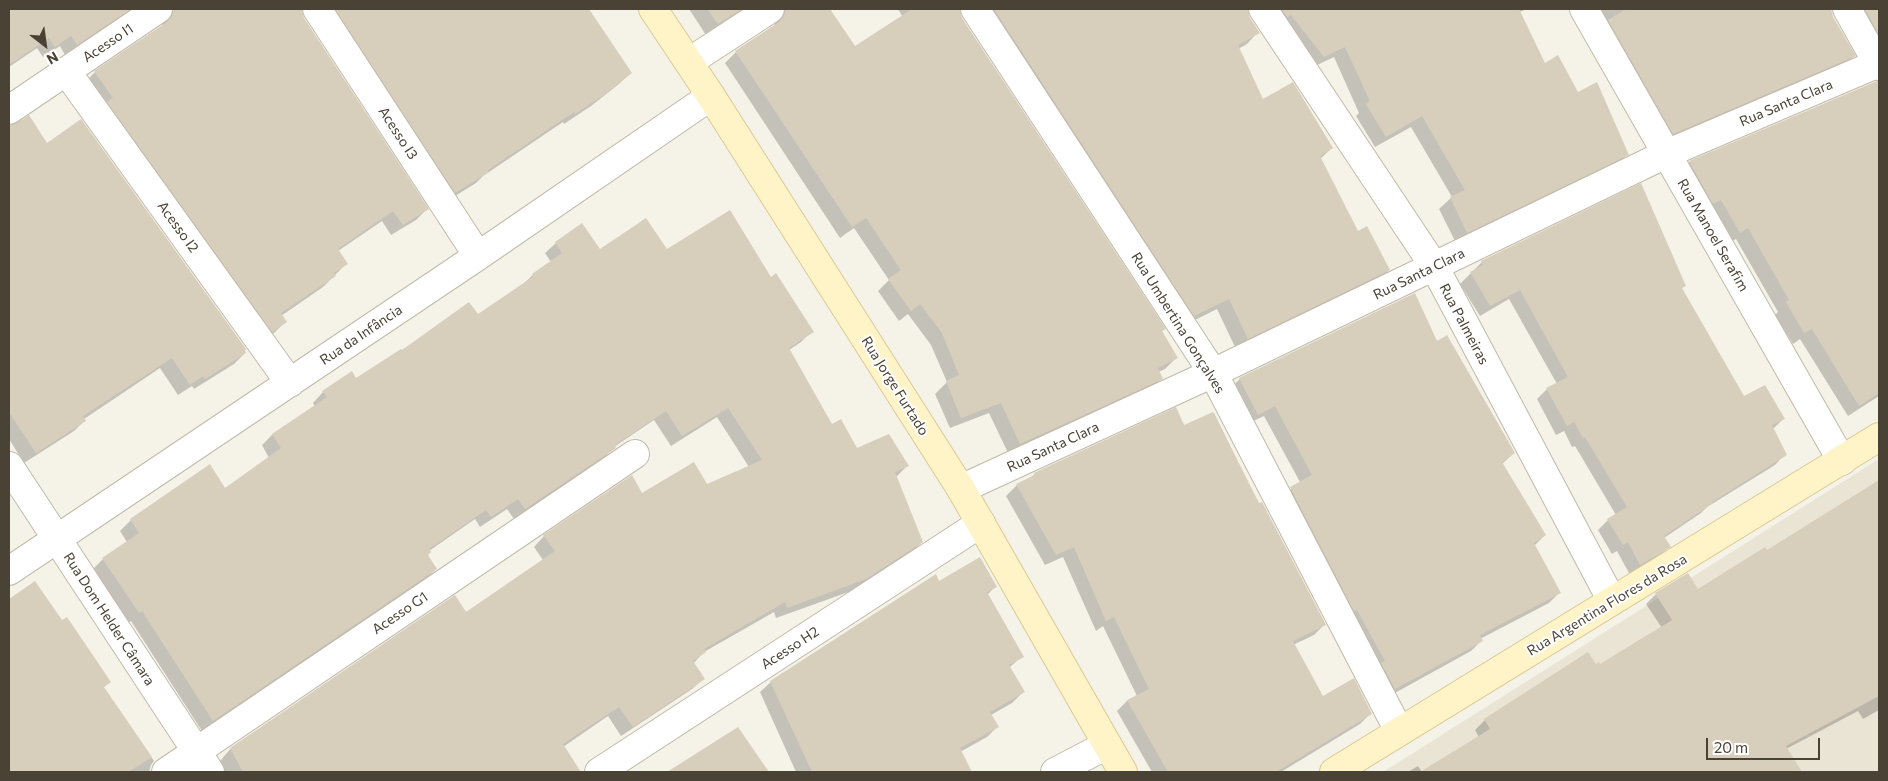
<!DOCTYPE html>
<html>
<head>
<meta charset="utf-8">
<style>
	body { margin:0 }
	#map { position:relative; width:1888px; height:781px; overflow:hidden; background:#f5f2e8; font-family:Commissioner,sans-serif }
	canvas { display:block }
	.frame { position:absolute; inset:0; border:10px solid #4a4235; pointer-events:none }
	.north { position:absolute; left:20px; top:20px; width:50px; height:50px; -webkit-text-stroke:4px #fff; paint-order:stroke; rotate:150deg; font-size:14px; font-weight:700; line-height:20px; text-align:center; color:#4a4235 }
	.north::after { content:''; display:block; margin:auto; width:18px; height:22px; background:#4a4235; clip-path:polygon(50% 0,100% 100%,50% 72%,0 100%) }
	.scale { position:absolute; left:1706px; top:738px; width:114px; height:22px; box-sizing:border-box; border:2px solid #4a4235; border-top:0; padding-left:6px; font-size:15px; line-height:18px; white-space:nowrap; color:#4a4235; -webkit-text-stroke:4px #fff; paint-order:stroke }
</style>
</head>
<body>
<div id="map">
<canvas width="1888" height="781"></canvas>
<div class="frame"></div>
<div class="north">N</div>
<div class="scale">20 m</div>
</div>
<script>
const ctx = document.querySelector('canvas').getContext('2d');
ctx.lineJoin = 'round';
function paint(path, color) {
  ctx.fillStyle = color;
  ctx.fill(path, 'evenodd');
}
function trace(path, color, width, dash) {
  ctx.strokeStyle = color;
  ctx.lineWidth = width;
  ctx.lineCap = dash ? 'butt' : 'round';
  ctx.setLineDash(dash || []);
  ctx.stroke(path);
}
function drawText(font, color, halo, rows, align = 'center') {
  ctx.font = font + ' Commissioner,sans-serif';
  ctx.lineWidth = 4;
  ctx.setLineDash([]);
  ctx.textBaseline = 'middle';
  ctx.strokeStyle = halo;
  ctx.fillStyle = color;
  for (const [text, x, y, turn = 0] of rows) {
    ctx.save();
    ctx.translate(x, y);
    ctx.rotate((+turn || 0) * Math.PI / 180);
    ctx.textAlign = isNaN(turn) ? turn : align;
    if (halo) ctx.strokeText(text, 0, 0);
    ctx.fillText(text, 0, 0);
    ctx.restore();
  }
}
paint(new Path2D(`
	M1879,459V772H1383Z`), '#eae4d5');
paint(new Path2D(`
	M9,9H134L65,55L60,46L43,57L37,48L9,67Z
	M157,9H300L303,18L427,209L416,220L391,235L382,221L338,251L346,264L323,287L281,316L285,322L274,333L261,342L84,83L95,72L162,27L163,20Z
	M316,9H587L630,73L619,84L591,106L564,124L563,122L483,176L476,183L444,203Z
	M689,9H746L706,35Z
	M769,9H828L855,48L902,16L898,9H959L961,18L1164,329L1161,332L1176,358L1165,369L1158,372L1161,379L1150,390L1009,455L989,413L950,428L935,394L947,382L931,345L908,314L899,321L878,291L889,280L854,228L840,238L725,63L736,52L774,27L775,20Z
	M974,9H1246L1249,18L1258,32L1247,44L1238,49L1262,101L1332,148L1320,159L1358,232L1389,270L1378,281L1236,349L1217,309L1183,326Z
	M1262,9H1527L1520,12L1544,64L1577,94L1627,154L1616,166L1456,243L1439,209L1452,197L1411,127L1375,147L1356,116L1359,113L1334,57L1313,67Z
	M1584,9H1830L1832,17L1854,56L1843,67L1662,144Z
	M1846,9H1879V63Z
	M1877,82H1879V396L1848,416L1800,339L1793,344L1775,315L1778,312L1736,239L1728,243L1678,173L1690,162Z
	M28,117L47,144L245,353L234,364L194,389L192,386L178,395L160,368L84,419L85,420L74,431L24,463L9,439V126Z
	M556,243L600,251H667L770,278L812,331L801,342L789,350L831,426L857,450L907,466L896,477L922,542L911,553L854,590L776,618L774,612L704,652L693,664L703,679L692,689L621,736L608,716L563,747L580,772H211L231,748L465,613L543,560L534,547L544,536L642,495L707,486L749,467L717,417L671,446L654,420L614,447L604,458L514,519L507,509L480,527L475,519L429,551L427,555L436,569L425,580L202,731L131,621L128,623L92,570L103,559L127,542L120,531L131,520L209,466L225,489L269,458L262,445L272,435L315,407L313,403L323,392L356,380L402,352L477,316L523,284L533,275L551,262L545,253Z
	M1482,262L1685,285L1681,289L1744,398L1784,418L1773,429L1785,454L1775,465L1707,507L1701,513L1664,538L1669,546L1659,557L1630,575L1617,551L1612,554L1598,530L1608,520L1616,515L1575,446L1572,447L1564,431L1556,435L1537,399L1547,389L1557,384L1509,299L1480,316L1460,284Z
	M1437,342L1514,453L1502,464L1545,535L1534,546L1559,593L1549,603L1480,639L1481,641L1471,651L1384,699L1280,498L1300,482L1264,416L1247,424L1229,389L1240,379Z
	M1214,413L1259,505L1325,624L1314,635L1293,645L1322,697L1370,714L1360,724L1281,772H1152L1117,711L1127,701L1137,696L1103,626L1096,631L1063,557L1045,565L1006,496L1017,485L1029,479L1035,474L1184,427Z
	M1879,482V710L1863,719L1858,711L1786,749L1801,772H1423L1479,737L1475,730L1485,720L1595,666H1600L1662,628L1646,604L1656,594L1698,591L1766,552Z
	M35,583L62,622L110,682L103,688L154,761L151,765L149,772H9V601Z
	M938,583L996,586L987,595L1022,656L1009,668L1023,692L1012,703L991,715L997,727L987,737L960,752L971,772H796L760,692L771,682Z
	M738,729L767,772H668Z
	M1418,766L1422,772H1408Z`), '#0003');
paint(new Path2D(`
	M9,9H131L77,45L71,36L55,47L49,38L9,65Z
	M173,9H302L304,18L429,209L403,225L393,211L338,249L348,264L334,273L336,276L281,313L287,322L272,332L107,102L113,98L94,71L167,22L172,16Z
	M335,9H589L632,73L604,95L575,114L574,112L488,170L489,172L455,193Z
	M707,9H742L718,24Z
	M786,9H830L855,46L912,9H960L962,18L1166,329L1162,331L1178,358L1158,368L1163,379L1020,444L1001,403L961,418L946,381L959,375L942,333L920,304L911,311L888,279L901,270L866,218L852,227L735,51L779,22L784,16Z
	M994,9H1248L1250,18L1260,33L1238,45L1263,99L1293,82L1333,148L1320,156L1358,231L1367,226L1390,270L1248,339L1229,299L1194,316Z
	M1282,9H1519L1545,63L1558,55L1578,92L1597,82L1629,155L1467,233L1450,197L1465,190L1422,116L1386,137L1366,104L1370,101L1345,47L1324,57L1291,15L1287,17Z
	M1626,9H1831L1833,17L1856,56L1673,134L1608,20Z
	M1865,9H1879V35Z
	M1877,81L1879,82V393L1859,406L1812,329L1804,333L1786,302L1789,300L1748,228L1740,233L1721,200L1713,204L1689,161Z
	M29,115L47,143L81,119L246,349L245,350L246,353L205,379L203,376L190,385L172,358L83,416L86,421L36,453L9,412V125L18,123Z
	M1641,183L1686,286L1682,288L1744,396L1765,385L1785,419L1772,425L1787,455L1712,502L1713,503L1664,536L1671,547L1640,565L1628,542L1623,545L1607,519L1627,507L1585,437L1583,438L1574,422L1567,426L1546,388L1568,377L1520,290L1490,306L1470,272L1483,265L1481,261Z
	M730,210L771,277L776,273L814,332L789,348L832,424L841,419L857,448L889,434L909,466L895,472L923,542L866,579L787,608L785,602L704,649L706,652L693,661L705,679L633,727L619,707L590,726L563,744L581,772H243L230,748L455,595L466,612L555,551L543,535L632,475L642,493L694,462L707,484L762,460L728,408L682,436L666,411L615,445L616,448L525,509L518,499L491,517L486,510L429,549L431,552L428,555L437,569L213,721L142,611L139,613L102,558L139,533L130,519L210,464L225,488L281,448L272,434L327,397L322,391L352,371L356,378L401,349L402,350L469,302L478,314L534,276L532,274L562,253L555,242L582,223L600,249L646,218L667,249Z
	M1415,293L1437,341L1447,335L1515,453L1502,462L1546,535L1534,543L1561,593L1480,635L1483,641L1395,689L1381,663L1385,661L1357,610L1354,611L1290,487L1312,475L1275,406L1258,415L1239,378Z
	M1176,407L1184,425L1213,412L1259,503L1262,502L1326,625L1293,641L1323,696L1354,678L1372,714L1276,772H1168L1127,700L1149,689L1114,617L1106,621L1074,547L1056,555L1016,484L1035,475L1034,473Z
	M1879,480V696L1786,746L1802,772H1420L1490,729L1484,719L1588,652L1596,664L1599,662L1600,664L1672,620L1655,593L1688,573L1698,589L1765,547L1767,550Z
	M980,557L997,587L987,592L1024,657L1009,665L1025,692L990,712L999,727L960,748L972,772H812L770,681L936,574L939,581Z
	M35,581L62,620L67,617L111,682L104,687L152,757L128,772H9V599Z
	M738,727L769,772H667Z`), '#d8cebc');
const street = new Path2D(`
	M317,9L478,256
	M975,9L1213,373L1399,731
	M1263,9L1434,266L1612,601
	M1584,9L1842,461
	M1847,9L1879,66
	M689,62L770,9
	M66,71L290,383
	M9,110L158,9
	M9,466L210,772
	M961,489L1213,373L1666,154L1879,63
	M9,571L478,256L711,96
	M166,772L635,454
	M599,772L981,523
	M1055,772L1107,745`);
const secondary = new Path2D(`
	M653,9L711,96L961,489L1123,772
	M1334,772L1879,437`);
trace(street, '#c2baa9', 30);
trace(secondary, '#dac993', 30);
trace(street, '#fff', 28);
trace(secondary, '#fff3c8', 28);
drawText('14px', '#4a4235', '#fff', [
	["Acesso I1",108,43,-34],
	["Rua Santa Clara",1786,103,-23],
	["Acesso I3",398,133,57],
	["Acesso I2",178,227,54],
	["Rua Manoel Serafim",1713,235,60],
	["Rua Santa Clara",1419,274,-26],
	["Rua Umbertina Gonçalves",1178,323,58],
	["Rua Palmeiras",1464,324,62],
	["Rua da Infância",361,335,-34],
	["Rua Jorge Furtado",895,386,58],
	["Rua Santa Clara",1053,447,-25],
	["Rua Argentina Flores da Rosa",1607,605,-31],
	["Acesso G1",400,613,-34],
	["Rua Dom Helder Câmara",109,619,57],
	["Acesso H2",790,648,-33]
]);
</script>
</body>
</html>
